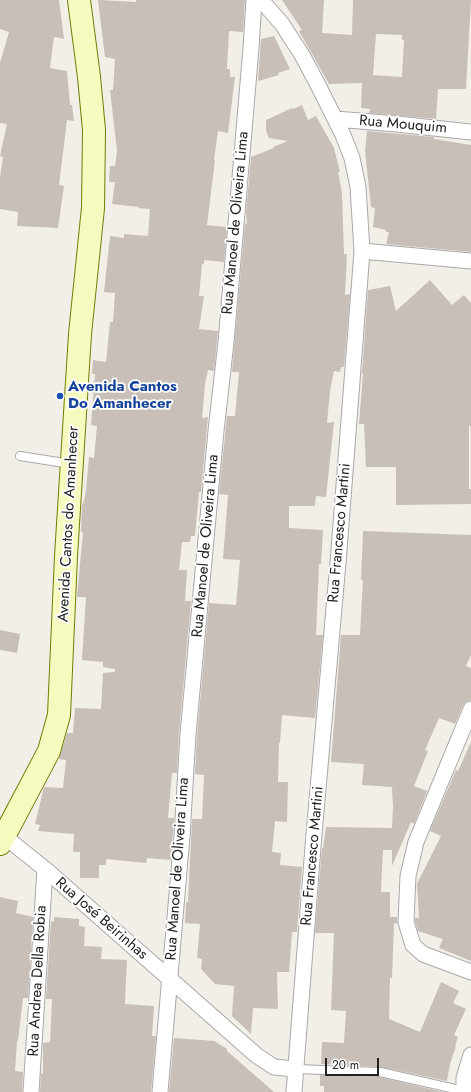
<!DOCTYPE html>
<html>
<head>
<meta charset="utf-8">
<style>
	body { margin:0 }
	#map { position:relative; width:471px; height:1092px; overflow:hidden; background:#f2efe9; font-family:Jost,sans-serif }
	canvas { display:block }
	.scale { position:absolute; left:325px; top:1058px; width:54px; height:18px; box-sizing:border-box; border:2px solid #222; border-top:0; padding-left:5px; font-size:12px; line-height:14px; white-space:nowrap; color:#222; -webkit-text-stroke:3px #fff; paint-order:stroke }
</style>
</head>
<body>
<div id="map">
<canvas width="471" height="1092"></canvas>
<div class="scale">20 m</div>
</div>
<script>
const ctx = document.querySelector('canvas').getContext('2d');
ctx.lineJoin = 'round';
function paint(path, color) {
  ctx.fillStyle = color;
  ctx.fill(path, 'evenodd');
}
function trace(path, color, width, dash) {
  ctx.strokeStyle = color;
  ctx.lineWidth = width;
  ctx.lineCap = dash ? 'butt' : 'round';
  ctx.setLineDash(dash || []);
  ctx.stroke(path);
}
function drawText(font, color, halo, rows, align = 'center') {
  ctx.font = font + ' Jost,sans-serif';
  ctx.lineWidth = 3.5;
  ctx.setLineDash([]);
  ctx.textBaseline = 'middle';
  ctx.strokeStyle = halo;
  ctx.fillStyle = color;
  for (const [text, x, y, turn = 0] of rows) {
    ctx.save();
    ctx.translate(x, y);
    ctx.rotate((+turn || 0) * Math.PI / 180);
    ctx.textAlign = isNaN(turn) ? turn : align;
    if (halo) ctx.strokeText(text, 0, 0);
    ctx.fillText(text, 0, 0);
    ctx.restore();
  }
}
paint(new Path2D(`
	M0,0H59L64,39L54,37L50,68L67,71L70,105H72L74,121L67,120L59,185L64,186L58,228L17,226L18,212L0,209V177L3,157L0,156L7,124L0,123V63L9,32L0,29Z
	M98,0L136,2V0H245L243,32L229,31L227,69H230V77H235L228,133L218,131L214,160H215L207,225L227,227L224,262L204,260V264H202L199,296H204L199,329L218,331L214,371L208,370L205,384L202,418L208,417L201,492H199L195,536H191L190,542H182L179,570H187L185,601H191L179,733L177,773H172L168,818H174L171,860L147,858L146,863L106,859V865H99V878H80V852H73L74,834L38,831L40,825L35,824L44,787L63,788L66,760L59,759L67,733H73L75,708L101,709L103,673L115,672V669L103,667V662L82,660L86,597H77L83,532H81L82,505L84,501L86,490L89,457L94,458L97,426L91,425L95,374H92L93,360L106,362L110,322H113L115,293L104,292L110,236L124,238V234L148,236L150,209L138,208L139,207L112,204L115,182H109L110,166H115L117,151L110,90H113L115,59L105,57Z
	M282,0H324L322,33L352,35L353,0H471L466,89H438L436,119L369,113L370,109L361,108L362,83L329,84L299,31L302,30ZM376,34L402,35V40H404L402,77L373,75Z
	M274,36L290,69L278,73L279,75L258,81L261,39Z
	M302,105L308,120L316,116L334,148L340,172H338L342,193L344,254H347L345,295L350,294L344,367H341L340,372L334,371L330,391L327,423L334,422L326,497L316,496L315,506H289V528L323,530L321,564H319L316,635H323L315,718L282,715L280,743H279L278,782H288L287,822L275,821L272,852L281,853L280,865L302,867L297,932H292L289,972H277L278,1009L253,1008L251,1034L232,1016L234,986L215,984L201,969L202,959L197,958L200,924L185,923L186,902H188L192,819H202L204,775L195,774L197,735L209,603L236,605L240,560L223,559L228,495L219,494L227,416H235L239,372H232L245,223L247,224L246,212L251,157L274,148L273,147L288,141L269,138L266,131V120L292,108L293,109Z
	M367,131L434,137V139L471,145V252L386,244L389,232H386V230L373,227L375,208L371,207L365,151Z
	M430,280L452,305L464,295L471,303V427L469,425V489H471V504L396,505V467H366L364,424H359L363,374L362,373L368,290L390,286L396,311Z
	M363,531L471,535V655L466,666L471,668V700L466,702L463,705L455,724L439,718L425,750L428,751L414,786L427,791L414,824L411,822L392,866V850H383L381,892H390V917H397V924L394,923L392,978H390L389,1019L420,1032L441,982L459,991L453,1003L466,1009L454,1035L458,1037L455,1046H456L450,1064L447,1081L381,1067L321,1064L322,1042L344,1043L346,1011L331,1010L334,933H315L322,848H323L326,827L392,828L393,807L392,787L362,785L364,764L331,762L341,635H360L363,580H361Z
	M0,630L20,634L17,653L0,650Z
	M471,742V961L439,948L443,939L418,931L415,921V918H419L417,884L441,836L430,831L456,770L458,771Z
	M0,897L18,901L16,913L33,917L28,998H23L18,1041H17L15,1071L23,1072L22,1092H0Z
	M54,917L79,919V926L85,927L84,946L102,947L101,959L127,960L125,1004L154,1006L152,1036H156L151,1092H40L41,1073L43,1074V1043L50,1042L52,999H46L51,921L54,922Z
	M174,1038L214,1041L227,1049V1051L274,1092H169Z
	M320,1075L379,1077L443,1092H324V1086H320Z`), '#c7bfb8');
const lane = new Path2D(`
	M20,456L71,464
	M295,1069L380,1072L464,1091`);
const street = new Path2D(`
	M261,0L282,24L302,55L318,85L343,135L352,158L358,187L362,251L338,563L314,834L294,1092
	M335,119L397,124L471,132
	M362,251L471,261
	M471,709L416,842L408,876L406,922L413,945L423,954L471,972
	M4,836L45,869L256,1055L274,1067L295,1069
	M31,1092L45,869
	M160,1092L182,836L188,734L216,431L226,342L251,48L254,0
	M464,1092V1078L471,1055`);
const secondary = new Path2D(`
	M0,844L49,751L59,715L66,556L80,334L93,208L94,130L89,77L79,0`);
trace(lane, '#a9a9a9', 10);
trace(street, '#a9a9a9', 17);
trace(secondary, '#707d05', 24);
trace(lane, '#fff', 8);
trace(street, '#fff', 15);
trace(secondary, '#f7fabf', 22);
for (const [x, y, r, color] of [
	[60,396,4,"#1a4fb4"]
]) {
  const dot = new Path2D();
  dot.arc(x, y, r, 0, 2 * Math.PI);
  ctx.fillStyle = color;
  ctx.fill(dot);
  trace(dot, '#fff', 1.5);
}
drawText('15px', '#222', '#fff', [
	["Rua Mouquim",403,125,5],
	["Rua Manoel de Oliveira Lima",236,223,-85],
	["Avenida Cantos do Amanhecer",69,524,-87],
	["Rua Francesco Martini",340,533,-85],
	["Rua Manoel de Oliveira Lima",206,546,-85],
	["Rua Francesco Martini",313,856,-85],
	["Rua Manoel de Oliveira Lima",178,869,-86],
	["Rua José Beirinhas",101,919,41],
	["Rua Andrea Della Robia",38,981,-87]
]);
drawText('bold 15px', '#164399', '#fff', [
	["Avenida Cantos",68,387],
	["Do Amanhecer",68,404]
], 'left');
</script>
</body>
</html>
